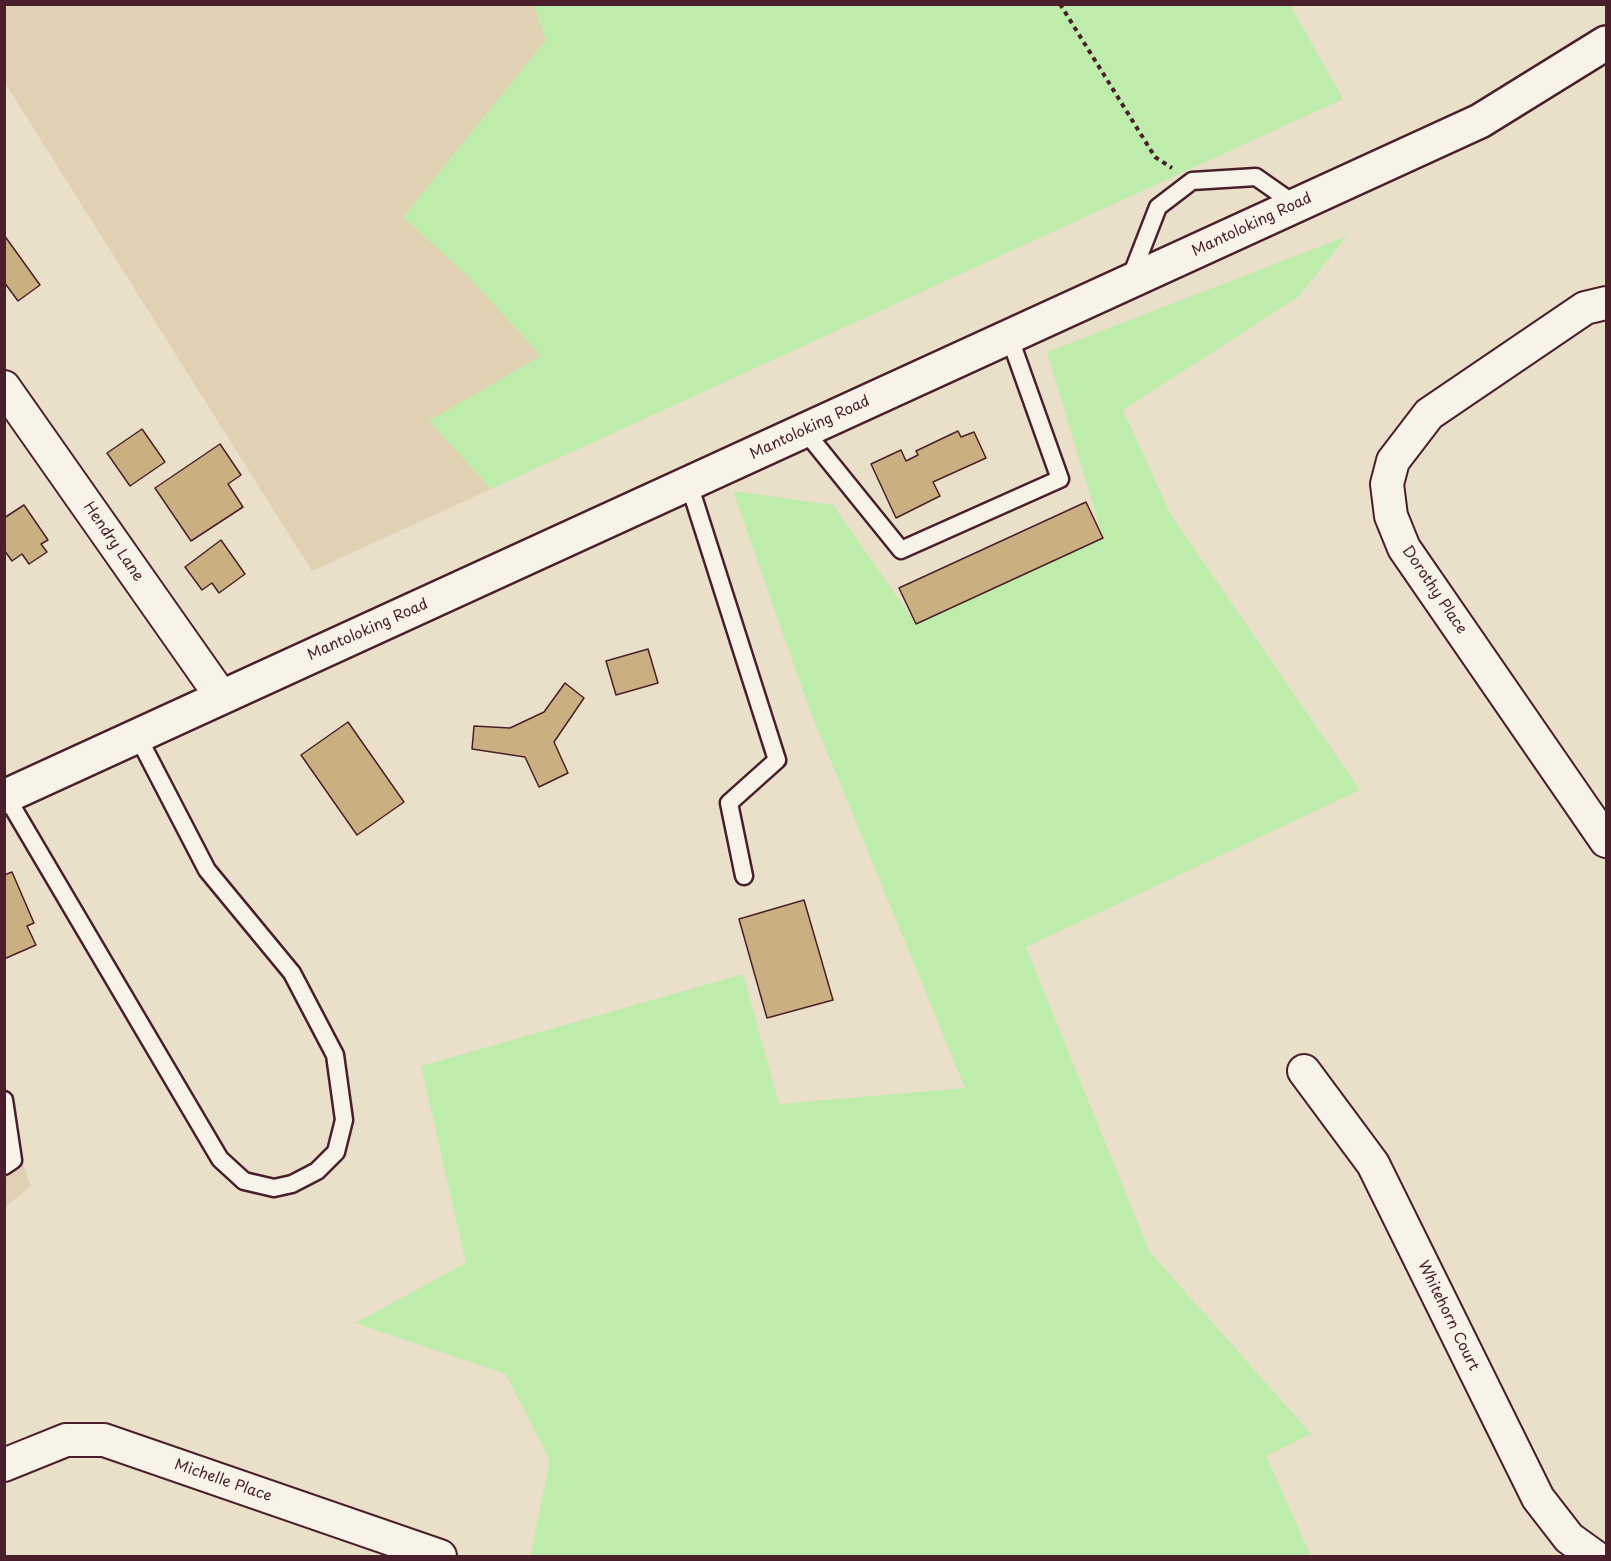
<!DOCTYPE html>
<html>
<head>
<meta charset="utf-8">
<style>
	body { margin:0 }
	#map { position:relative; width:1611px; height:1561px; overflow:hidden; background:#eadfc9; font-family:"Playpen Sans",sans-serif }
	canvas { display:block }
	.frame { position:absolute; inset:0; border:6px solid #4a1f2b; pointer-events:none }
</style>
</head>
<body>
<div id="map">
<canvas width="1611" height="1561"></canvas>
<div class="frame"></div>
</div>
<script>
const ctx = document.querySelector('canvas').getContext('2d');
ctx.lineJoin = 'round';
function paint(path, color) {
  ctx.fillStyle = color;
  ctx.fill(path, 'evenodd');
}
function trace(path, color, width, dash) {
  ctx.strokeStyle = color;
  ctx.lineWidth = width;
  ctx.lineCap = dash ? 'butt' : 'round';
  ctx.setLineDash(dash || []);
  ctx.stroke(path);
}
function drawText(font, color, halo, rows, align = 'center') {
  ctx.font = font + ' "Playpen Sans",sans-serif';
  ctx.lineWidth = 6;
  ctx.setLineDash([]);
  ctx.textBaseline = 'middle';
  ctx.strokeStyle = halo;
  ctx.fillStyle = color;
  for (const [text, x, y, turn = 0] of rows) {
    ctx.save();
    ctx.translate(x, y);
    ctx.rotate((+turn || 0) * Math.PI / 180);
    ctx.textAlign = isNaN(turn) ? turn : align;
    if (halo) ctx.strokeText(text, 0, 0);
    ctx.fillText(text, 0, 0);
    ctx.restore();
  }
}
paint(new Path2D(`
	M5,5H534L546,40L403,217L469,277L541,356L429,421L491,489L312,571L5,83Z
	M4,1109L31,1186L5,1207H4Z`), '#e0d1b3');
paint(new Path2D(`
	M534,5H1290L1343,99L491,489L429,421L541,356L469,277L403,217L546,40Z
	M1347,236L1298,297L1123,410L1171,515L1360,790L1026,947L1149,1251L1311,1434L1266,1456L1311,1556H530L550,1461L506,1374L355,1323L466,1263L421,1066L743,974L779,1104L965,1088L809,708L733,491L833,505L916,624L1103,538L1047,352Z`), '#beecaa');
const building = new Path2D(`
	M4,235L40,285L18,301L4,282Z
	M142,429L165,462L130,486L107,453Z
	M958,431L961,437L974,432L986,458L933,482L940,496L896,518L871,464L901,450L906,461L918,455L916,451Z
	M220,444L241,475L228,484L243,507L191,541L155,488Z
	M1086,502L1103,538L916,624L899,588Z
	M24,505L48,540L41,544L47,552L29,564L22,554L12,561L4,550V518Z
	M221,540L245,574L219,593L212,583L202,590L185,567Z
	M648,649L658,683L616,695L606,661Z
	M565,683L584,698L554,742L568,773L539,787L525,757L472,749L474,726L510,728L544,712Z
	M348,722L404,802L357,835L301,755Z
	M12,872L34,923L27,926L36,945L4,959V875Z
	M804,900L833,1000L767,1018L739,919Z`);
paint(building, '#cab080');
trace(building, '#4a1f2b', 1.5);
const lane = new Path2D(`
	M1130,279L1158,207L1192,181L1256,177L1296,205
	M804,430L901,550L1060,479L1009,336
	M689,484L777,760L729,803L744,876
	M6,796L220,1159L244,1181L274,1188L292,1184L317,1171L336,1152L344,1120L335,1055L292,973L207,870L137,735
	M4,1100L13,1160L4,1166`);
const street = new Path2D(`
	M1606,303L1585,308L1429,414L1393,461L1387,484L1391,516L1404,548L1606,841
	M4,387L221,696
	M1304,1071L1373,1164L1538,1498L1569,1538L1594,1556
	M4,1465L66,1440H104L440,1556`);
const primary = new Path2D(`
	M4,797L1480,121L1606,43`);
trace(lane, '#4a1f2b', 21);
trace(street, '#4a1f2b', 36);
trace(primary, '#4a1f2b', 38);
trace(new Path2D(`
	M1060,4L1155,157L1172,168`), '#4a1f2b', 4, [4.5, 4.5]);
trace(lane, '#f7f3e8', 16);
trace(street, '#f7f3e8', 32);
trace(primary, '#f7f3e8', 33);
drawText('15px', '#4a1f2b', '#f7f3e8', [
	["Mantoloking Road",1252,225,-25],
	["Mantoloking Road",810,428,-25],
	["Hendry Lane",113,542,55],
	["Dorothy Place",1434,590,56],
	["Mantoloking Road",368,630,-24],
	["Whitehorn Court",1448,1316,64],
	["Michelle Place",223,1481,19]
]);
</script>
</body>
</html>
